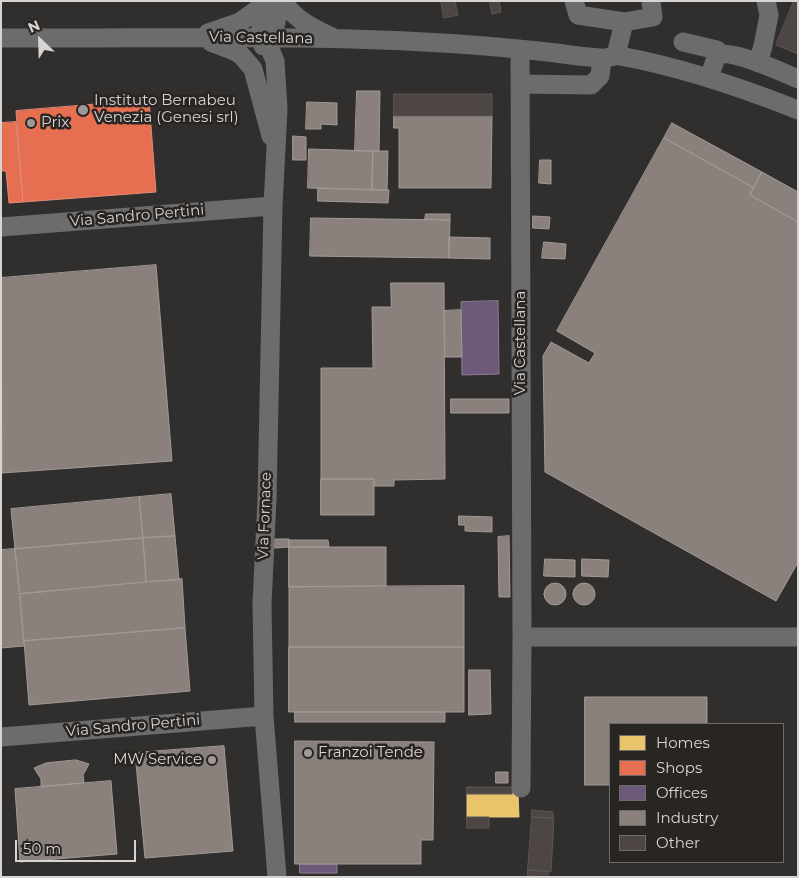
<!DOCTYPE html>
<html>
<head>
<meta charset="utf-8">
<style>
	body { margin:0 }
	#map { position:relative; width:799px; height:878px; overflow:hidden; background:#312f2d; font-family:Montserrat,sans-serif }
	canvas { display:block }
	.frame { position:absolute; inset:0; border:2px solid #d7d4d2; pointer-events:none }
	.legend { position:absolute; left:609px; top:723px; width:175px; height:140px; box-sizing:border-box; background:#292522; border:1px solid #6f6b68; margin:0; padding:6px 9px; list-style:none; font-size:15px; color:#d7d4d2 }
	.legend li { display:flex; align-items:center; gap:10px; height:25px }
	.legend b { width:25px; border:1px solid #6f6b68 }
	.north { position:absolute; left:15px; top:15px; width:50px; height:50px; -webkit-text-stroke:4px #292522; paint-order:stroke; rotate:336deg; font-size:14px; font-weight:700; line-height:20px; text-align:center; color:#d7d4d2 }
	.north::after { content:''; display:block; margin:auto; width:18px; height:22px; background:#d7d4d2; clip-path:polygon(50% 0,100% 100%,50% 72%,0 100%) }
	.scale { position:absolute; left:15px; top:840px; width:121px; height:22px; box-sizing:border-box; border:2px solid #d7d4d2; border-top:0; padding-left:6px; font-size:15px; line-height:18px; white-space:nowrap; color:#d7d4d2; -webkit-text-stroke:4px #292522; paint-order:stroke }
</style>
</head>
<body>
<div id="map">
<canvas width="799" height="878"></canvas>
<div class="frame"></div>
<ul class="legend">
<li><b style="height:14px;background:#e9c46a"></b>Homes</li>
<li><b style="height:14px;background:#e76f51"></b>Shops</li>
<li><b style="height:14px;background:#6d597a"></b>Offices</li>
<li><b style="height:14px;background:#8a817c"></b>Industry</li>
<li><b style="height:14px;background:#4e4644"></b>Other</li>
</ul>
<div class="north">N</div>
<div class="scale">50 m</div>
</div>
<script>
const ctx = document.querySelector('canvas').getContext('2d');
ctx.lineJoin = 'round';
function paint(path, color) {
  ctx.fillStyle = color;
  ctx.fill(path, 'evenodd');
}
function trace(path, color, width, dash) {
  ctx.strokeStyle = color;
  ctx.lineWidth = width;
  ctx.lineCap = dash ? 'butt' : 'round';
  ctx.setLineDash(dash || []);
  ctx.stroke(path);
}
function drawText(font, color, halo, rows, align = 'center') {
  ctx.font = font + ' Montserrat,sans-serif';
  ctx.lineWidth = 5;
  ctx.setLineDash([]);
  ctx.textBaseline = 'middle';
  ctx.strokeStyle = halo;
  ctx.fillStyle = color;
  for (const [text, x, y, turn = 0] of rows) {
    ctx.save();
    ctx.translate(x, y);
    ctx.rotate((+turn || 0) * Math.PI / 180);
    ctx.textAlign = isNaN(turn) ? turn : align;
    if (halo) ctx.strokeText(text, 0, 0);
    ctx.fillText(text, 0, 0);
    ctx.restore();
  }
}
const homes = new Path2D(`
	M518,793L519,817H467V794Z`);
paint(homes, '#e9c46a');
trace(homes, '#e4c989', 1);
const shops = new Path2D(`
	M149,100L156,192L23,202L16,111Z
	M16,122L23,202L9,203L6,171H1V123Z`);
paint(shops, '#e76f51');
trace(shops, '#e28d78', 1);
const offices = new Path2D(`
	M498,301L499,374L462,375L461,302Z
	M300,864H337V873H300Z`);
paint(offices, '#6d597a');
trace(offices, '#8d7e94', 1);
const industry = new Path2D(`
	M357,91H380L379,151H355Z
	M307,102L337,103V125L321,124V129H306Z
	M394,116H492L491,188H399V128H394Z
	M672,123L762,172L754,188L664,138Z
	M293,136L306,137V160H293Z
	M664,138L754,188L750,195L798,222V565L797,564L776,601L545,472L543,356L551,342L589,363L595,353L557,331Z
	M309,149L373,151L372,190L308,188Z
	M373,151H388L387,190H372Z
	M540,160H551V184L539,183Z
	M762,172L798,192V222L750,195Z
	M318,188L389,190L388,203L318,201Z
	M426,214H450V220L425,219Z
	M533,216L550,217L549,229L533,228Z
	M311,218L450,220L449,258L310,256Z
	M449,237L490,238V259L449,258Z
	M544,242L566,244L565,259L542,258Z
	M156,265L172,461L2,473L1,278Z
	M391,283H444L445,479L394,480V486H374V479H321V368H373L372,307H391Z
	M461,310L462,357H445L444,311Z
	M451,399H509V413H451Z
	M321,479H374V515H321Z
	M171,494L175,536L143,538L139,497Z
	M139,497L143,538L15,549L11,509Z
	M459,516L492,517V532L465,531V525H459Z
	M175,536L179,580L146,582L143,538Z
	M509,536L510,597H499L498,537Z
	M143,538L146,582L20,594L15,549Z
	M275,539H289V547L275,548Z
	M289,540H328L329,547H289Z
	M289,547H386V586L289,587Z
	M15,549L24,646L1,648V550Z
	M545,559L575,560V577L544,576Z
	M582,559L609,560L608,577L582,576Z
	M182,579L185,628L24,641L20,594Z
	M544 594a11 11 0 1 1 22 0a11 11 0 1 1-22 0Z
	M573 594a11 11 0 1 1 22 0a11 11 0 1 1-22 0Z
	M464,586V647H289V587Z
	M185,628L190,691L29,705L24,641Z
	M289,647H464V712H289Z
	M469,670H490L491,714L469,715Z
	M585,697H707V724H610V785H585Z
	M295,712H445V722H295Z
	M295,741L434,742L433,840H421V864H295Z
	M224,746L233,851L145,858L135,753Z
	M76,760L89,764L83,775L84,783L41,787V779L34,768L46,763Z
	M496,772H508V783H496Z
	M111,781L117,854L20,862L15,789Z`);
paint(industry, '#8a817c');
trace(industry, '#a19a96', 1);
const building = new Path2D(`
	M441,1H455L458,15L444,18Z
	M490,1H499L501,12L492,14Z
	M794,1H798V54L776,45Z
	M394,94H492V116H394Z
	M467,787H512V794H467Z
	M532,810L553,812V818L532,817Z
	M467,817H489V828H467Z
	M532,817L554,818L551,872L528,870Z
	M528,870L548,871V877L528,876Z`);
paint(building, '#4e4644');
trace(building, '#5a5756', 1);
trace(new Path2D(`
	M265,1L262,6L261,27L275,61L278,109L273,206L267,499L262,604L264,716L277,877
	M283,1C294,19 314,29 332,37
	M574,1L578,15L624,22L653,17L651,1
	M208,33L240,22L262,6
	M1,38C186,39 372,31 556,53C570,55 585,57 600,58C607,59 613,55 620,56C681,67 740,87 798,110
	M211,42L232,50L241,55L253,69L271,136
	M683,42L717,50L721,54
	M263,46L275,27L280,1
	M520,49L522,637H798
	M616,55L624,22
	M758,63L763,46L769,15L766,1
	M709,78L717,55C732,49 782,72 798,79
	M520,84L591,85L600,76L602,59
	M1,227L273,206
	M1,737L264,716
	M521,788L522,637`), '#6c6c6d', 19);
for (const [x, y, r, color] of [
	[83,110,6,"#9d9a98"],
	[31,123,5,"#9d9a98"],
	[308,753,5,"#9d9a98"],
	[212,760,5,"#9d9a98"]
]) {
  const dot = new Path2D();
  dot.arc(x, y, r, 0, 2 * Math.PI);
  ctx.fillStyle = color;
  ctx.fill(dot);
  trace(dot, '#292522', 2);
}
drawText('15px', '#d7d4d2', '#292522', [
	["Via Castellana",261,38,1],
	["Via Sandro Pertini",137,216,-5],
	["Via Castellana",521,343,-90],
	["Via Fornace",265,516,-88],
	["Via Sandro Pertini",133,726,-5]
]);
drawText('15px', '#d7d4d2', '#292522', [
	["Instituto Bernabeu",94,101],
	["Venezia (Genesi srl)",94,118],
	["Prix",41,123],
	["Franzoi Tende",318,753],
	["MW Service",202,760,"right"]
], 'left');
</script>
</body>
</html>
